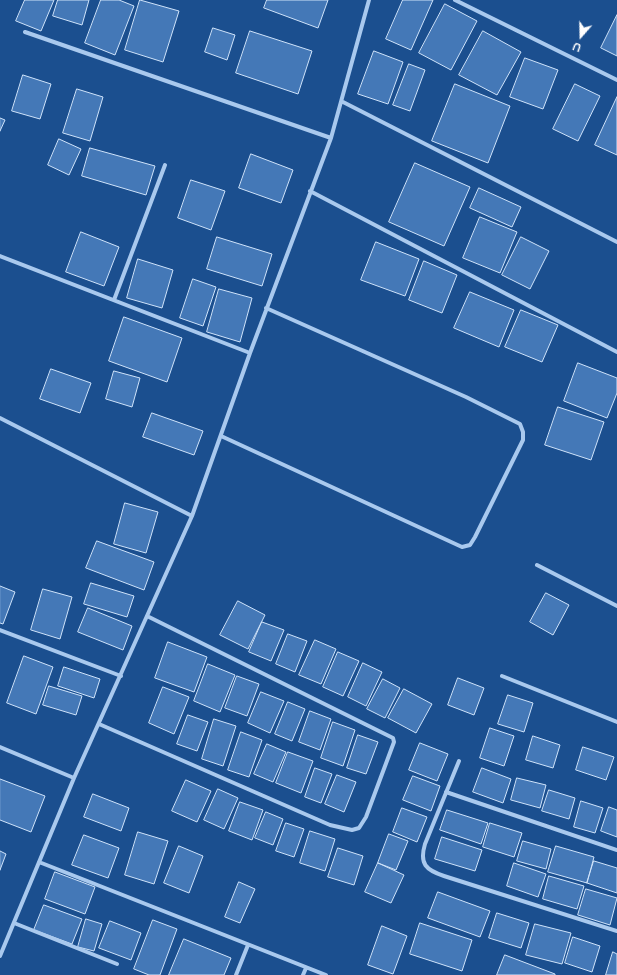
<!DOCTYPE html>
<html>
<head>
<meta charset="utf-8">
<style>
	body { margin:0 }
	#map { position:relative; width:617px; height:975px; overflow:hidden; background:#1b4f8f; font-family:Mulish,sans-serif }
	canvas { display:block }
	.north { position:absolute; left:561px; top:16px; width:40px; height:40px; -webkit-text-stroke:3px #1b4f8f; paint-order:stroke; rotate:200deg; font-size:11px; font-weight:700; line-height:16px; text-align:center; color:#fff }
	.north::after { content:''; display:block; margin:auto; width:14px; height:18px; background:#fff; clip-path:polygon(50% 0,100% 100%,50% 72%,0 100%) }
</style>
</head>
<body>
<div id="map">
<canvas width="617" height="975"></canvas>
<div class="north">U</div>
</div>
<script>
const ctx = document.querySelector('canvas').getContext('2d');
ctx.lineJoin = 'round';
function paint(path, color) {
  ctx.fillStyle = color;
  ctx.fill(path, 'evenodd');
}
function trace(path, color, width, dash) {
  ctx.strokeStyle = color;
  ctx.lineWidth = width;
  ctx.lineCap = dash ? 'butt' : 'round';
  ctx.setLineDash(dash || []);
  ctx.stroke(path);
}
const building = new Path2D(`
	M25,0H54L41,31L16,21Z
	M58,0H89L82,25L53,16Z
	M101,0H119L134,6L115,55L85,43Z
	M140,0L179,11L163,62L125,50Z
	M267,0H328L318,28L264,8Z
	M403,0H433L411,50L386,39Z
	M445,4L477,21L451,70L419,53Z
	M617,15V56L601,48Z
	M213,28L235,35L227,60L205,52Z
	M250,31L312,51L298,94L236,73Z
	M483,31L521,52L497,95L459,75Z
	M374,51L403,62L388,104L358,94Z
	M525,58L558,70L543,109L510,97Z
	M409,64L425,70L410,111L393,105Z
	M23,75L51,84L40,119L12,111Z
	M455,84L510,106L488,163L432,141Z
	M575,84L600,96L578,141L553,129Z
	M77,89L103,97L90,141L63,133Z
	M617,97V155L595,145Z
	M0,118L5,120L0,131Z
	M59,139L81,149L69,175L48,165Z
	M90,148L155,166L146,195L82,176Z
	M251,154L293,170L281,203L239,188Z
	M415,163L470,187L444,246L389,222Z
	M191,180L225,191L211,230L178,218Z
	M479,188L521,207L512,227L470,208Z
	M480,217L517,232L500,273L463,258Z
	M81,232L119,247L104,286L66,272Z
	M217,237L272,254L262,286L207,269Z
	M521,237L549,251L530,289L502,275Z
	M376,242L419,259L405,296L361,280Z
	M138,259L173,270L162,308L127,298Z
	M424,261L457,275L442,313L409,300Z
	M193,279L216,287L203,326L180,318Z
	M219,289L252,298L240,342L207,332Z
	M470,292L514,310L499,347L454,328Z
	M521,310L558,325L542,362L505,347Z
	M124,317L182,338L167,382L109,361Z
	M578,363L617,378V393L607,418L564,401Z
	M51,369L91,383L80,413L40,399Z
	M114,371L140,378L132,407L106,399Z
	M558,407L604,422L591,460L545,445Z
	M152,413L203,431L194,455L143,437Z
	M125,503L158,512L146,553L114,544Z
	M97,541L154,562L144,590L86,568Z
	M91,583L134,596L127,617L84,604Z
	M0,586L15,592L3,624L0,623Z
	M43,589L72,597L60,639L31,630Z
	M546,593L569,605L553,635L530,622Z
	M238,601L265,615L248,649L220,635Z
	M88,608L132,626L123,650L78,632Z
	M262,622L284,630L271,661L249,652Z
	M288,634L307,641L295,672L276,664Z
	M315,640L336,649L321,684L299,675Z
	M168,642L207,657L194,692L155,678Z
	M338,652L359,661L343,696L323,687Z
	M24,656L53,667L36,714L7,703Z
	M363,663L382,672L366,706L348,697Z
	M208,664L235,675L220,712L194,701Z
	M64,667L100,679L94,698L58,686Z
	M237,676L259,684L247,716L225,708Z
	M458,678L484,688L474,715L448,705Z
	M383,679L400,688L385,718L367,709Z
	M49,686L82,696L76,715L43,705Z
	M163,687L189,697L174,734L149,723Z
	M404,689L432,704L416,733L388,718Z
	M261,692L284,701L270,733L248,723Z
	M508,695L533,703L524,732L498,724Z
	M288,702L305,709L292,741L275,734Z
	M310,711L331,719L320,750L299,742Z
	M188,715L208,722L197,751L177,744Z
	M214,719L236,726L223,766L202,759Z
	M333,722L355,730L343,766L321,758Z
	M490,728L514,736L504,766L480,758Z
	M241,732L262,740L249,777L228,770Z
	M358,735L378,742L366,774L347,768Z
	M533,736L560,745L553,768L526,760Z
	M420,743L448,754L437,781L409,770Z
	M267,744L286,752L273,782L254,774Z
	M583,747L614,757L606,780L576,770Z
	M288,752L313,761L301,793L276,783Z
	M315,768L332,774L321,803L305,797Z
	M482,768L511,779L503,803L473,792Z
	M337,775L356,782L344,812L325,804Z
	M413,776L440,786L431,811L403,800Z
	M517,778L546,785L540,808L511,800Z
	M0,779L45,796L31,832L0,820Z
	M186,780L211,791L197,822L172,811Z
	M218,789L238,798L224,829L204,820Z
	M549,790L575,798L569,819L542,811Z
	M93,794L129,808L121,831L84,817Z
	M581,801L603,808L595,833L574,827Z
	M240,802L263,810L252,840L229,831Z
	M609,807L617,810V837L601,831Z
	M402,808L427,817L417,842L393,832Z
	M447,810L488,823L481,844L440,830Z
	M266,812L283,819L273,845L255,838Z
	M286,823L304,829L294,857L276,851Z
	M490,823L522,833L514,857L483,847Z
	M310,831L335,839L325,871L300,863Z
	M138,832L168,841L154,884L125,875Z
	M389,834L408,841L396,870L378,863Z
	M84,835L119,848L108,878L72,865Z
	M442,837L482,850L475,871L435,859Z
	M523,841L551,849L546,869L517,861Z
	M179,846L203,856L189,893L164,883Z
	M556,846L594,857L587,883L548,872Z
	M338,848L363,856L354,885L328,877Z
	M0,851L6,854L0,870Z
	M594,861L617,868V893L587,883Z
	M378,863L404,875L391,903L365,892Z
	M514,863L546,874L538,897L507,886Z
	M55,872L95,887L85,914L45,899Z
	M549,876L584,886L577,909L543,899Z
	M239,882L255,889L240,923L225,917Z
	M586,889L617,898L610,925L578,915Z
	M438,892L490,911L480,937L428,918Z
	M44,905L82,919L72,944L34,930Z
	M497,913L529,923L521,948L489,938Z
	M86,919L102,924L94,951L78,947Z
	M153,920L177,929L160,975H149L134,969Z
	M110,921L141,933L131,960L99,948Z
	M420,923L472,940L462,971L410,954Z
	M535,924L571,933L562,964L526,955Z
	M382,926L407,936L393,974L368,965Z
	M573,937L600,946L592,972L565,963Z
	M184,939L231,958L224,975H169Z
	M613,952L617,954V975H606Z
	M505,955L555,974V975H497Z`);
paint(building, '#4478b7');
trace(building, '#cfe3fa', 1);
trace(new Path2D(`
	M455,0L617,80
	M25,32L331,138
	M343,102L617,242
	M310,191L617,352
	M0,256L250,353
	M114,300L165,165
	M0,418L192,516
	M221,436L462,547L470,545L475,537L523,440V432L520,424L466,397L266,308
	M537,565L617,606
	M0,630L121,676
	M502,676L617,722
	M99,724L330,825L352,830L359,828L366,817L394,742L393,738L147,616
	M0,747L74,778
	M459,761L425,844C419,864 426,870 444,876L617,931
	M446,792L617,850
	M39,862L326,975
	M14,923L117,964
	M0,956L74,778L192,516L250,353L331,138L369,0
	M236,975L248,945
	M303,975L306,968`), '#a9c9ee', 4);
</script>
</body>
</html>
